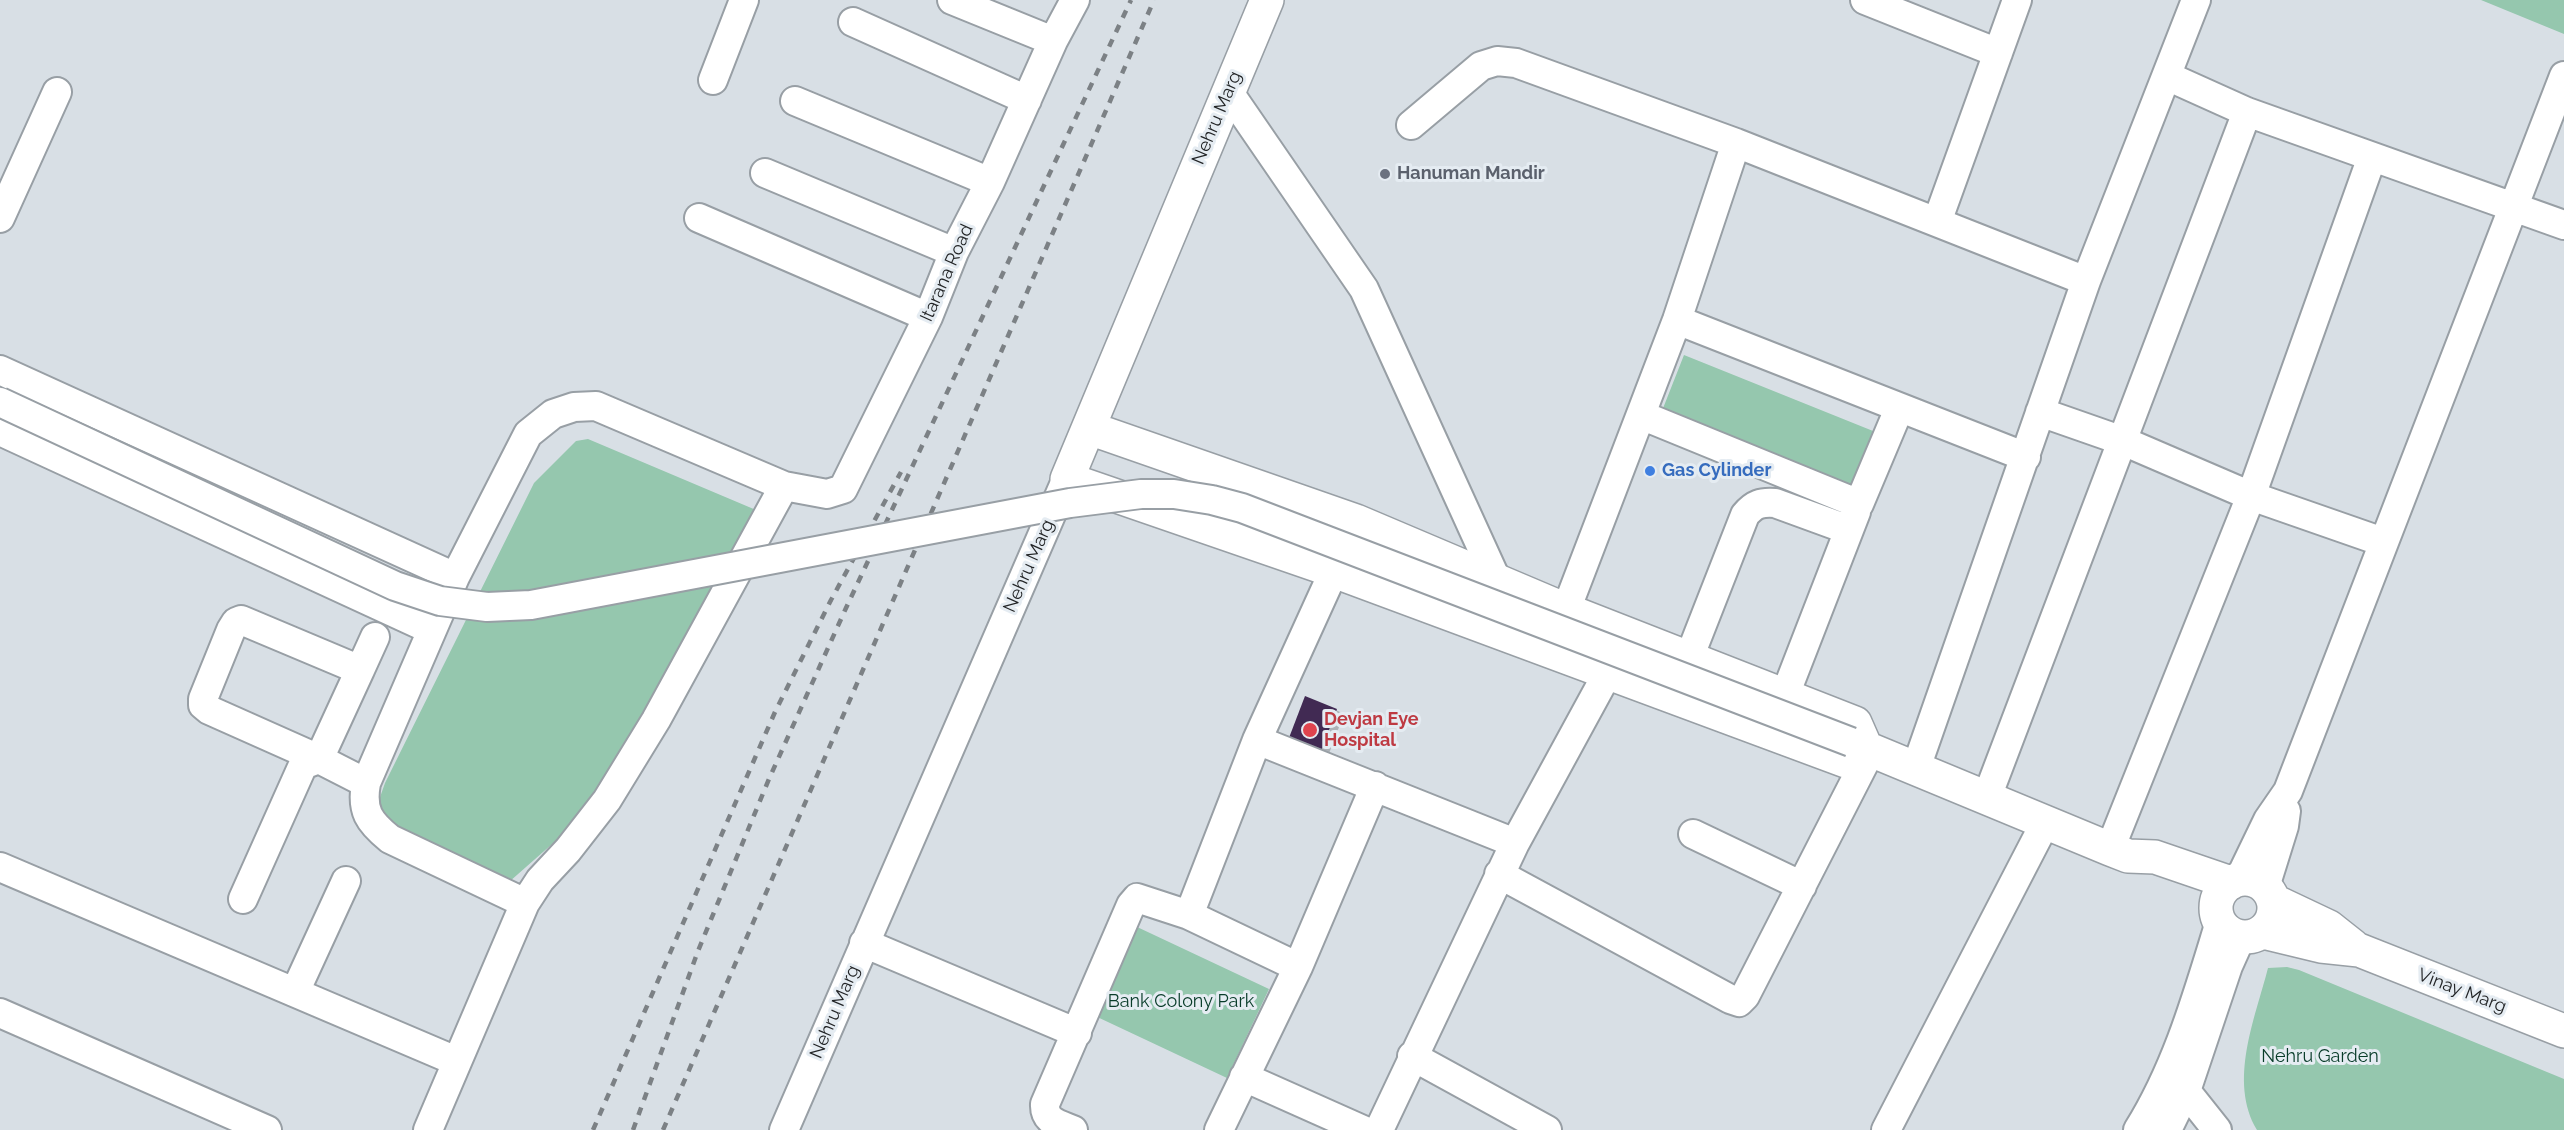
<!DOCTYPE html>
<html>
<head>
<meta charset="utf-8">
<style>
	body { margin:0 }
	canvas { display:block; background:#d8dfe5 }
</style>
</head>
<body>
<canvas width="2564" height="1130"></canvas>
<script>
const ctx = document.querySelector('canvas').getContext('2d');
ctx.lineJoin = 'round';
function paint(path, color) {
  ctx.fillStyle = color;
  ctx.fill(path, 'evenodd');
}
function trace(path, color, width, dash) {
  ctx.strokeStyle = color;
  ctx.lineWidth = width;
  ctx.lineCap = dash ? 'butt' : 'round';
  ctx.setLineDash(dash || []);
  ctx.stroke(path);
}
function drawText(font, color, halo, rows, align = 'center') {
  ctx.font = font + ' Raleway,sans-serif';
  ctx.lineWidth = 6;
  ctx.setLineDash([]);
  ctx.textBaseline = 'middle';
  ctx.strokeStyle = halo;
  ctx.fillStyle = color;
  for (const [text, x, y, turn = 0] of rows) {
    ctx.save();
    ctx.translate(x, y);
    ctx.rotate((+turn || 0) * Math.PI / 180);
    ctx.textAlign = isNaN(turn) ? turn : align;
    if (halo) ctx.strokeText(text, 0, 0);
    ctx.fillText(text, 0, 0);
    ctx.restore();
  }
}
paint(new Path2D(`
	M2481,0H2564V34Z
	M1684,355L1883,435L1857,501L1658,421Z
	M588,439L756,510L600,795L568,830L509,882L399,834L381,814L379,800L385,783L534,483L576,441Z
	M1135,926L1269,989L1227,1078L1093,1015Z
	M2287,967L2299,970L2564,1079V1130H2257C2228,1081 2255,1019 2268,968Z`), '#95c7ae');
paint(new Path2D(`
	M1336,710L1344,714L1327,759L1296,747Z`), '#0003');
paint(new Path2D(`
	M1305,696L1337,709L1319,756L1287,743Z`), '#412a53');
const minor = new Path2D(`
	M952,0L1053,41
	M1865,0L1998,53
	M853,22L1027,100
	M2167,76L2247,112L2564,225
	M713,80L744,0
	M1228,91L1364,289L1496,579
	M795,101L990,182
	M1411,125L1481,66L1497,61L1516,63L1736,143L1677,320L1566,610
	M1736,143L2086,281
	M765,173L954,252
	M0,218L57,92
	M699,218L928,317
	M1937,222L2017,0
	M1677,320L2026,457
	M0,370L455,577
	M2040,412L2123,441L2251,496L2383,542
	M1641,415L1859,504L1899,409
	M0,431L432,630
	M241,620L360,670L319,759L209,710L203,705V699L231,630L236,622Z
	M1689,658L1745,515C1754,504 1761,502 1775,503L1849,530
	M360,670L375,637
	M1785,695L1856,512
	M1257,740L1515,843
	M1916,768L2086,281L2196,0
	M1987,797L2247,112
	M1693,834L1802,886
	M2110,849L2251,496L2372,157
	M0,867L456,1061
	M1499,874L1730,999L1739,1002L1745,996L1871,750
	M2239,880L2268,820L2288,791L2564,76
	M2265,887L2284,826L2286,811
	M243,899L303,765L319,759L366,783
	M525,903L390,839C369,822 361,811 366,783L455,577L528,434L553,414L574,407L596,406L784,486L827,494L843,489L928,317L954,252L990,182L1053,41L1075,0
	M1189,915L1257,740L1343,551
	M864,943L1077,1033
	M295,992L346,881
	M0,1013L267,1130
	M1412,1056L1547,1130
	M1244,1077L1363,1130
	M2173,1080L2186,1091L2217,1130
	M428,1130L525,903L540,880L568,850L607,800L656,720L784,486
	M784,1130L1064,485
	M1073,1130C1059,1124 1044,1122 1045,1104L1131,905L1137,898L1189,915L1298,967
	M1219,1130L1298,967L1375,786
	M1379,1130L1515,843L1618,654
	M1886,1130L2045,823
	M2138,1130C2178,1066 2198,993 2220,922
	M2167,1130L2186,1091L2228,966L2241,937`);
const major = new Path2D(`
	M1267,0L1067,479L1334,571L1846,761L1866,748
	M1089,428L1356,521L1566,610L1855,723L1866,748L2110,849L2128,856L2155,857L2231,883
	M2216 908a29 29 0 1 1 58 0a29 29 0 1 1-58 0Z
	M2274,901L2329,927L2353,946
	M2263,932L2321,946L2359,950L2564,1031`);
trace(minor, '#989fa5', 32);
trace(major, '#989fa5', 36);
trace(minor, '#fff', 28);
trace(major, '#fff', 33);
trace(new Path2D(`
	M593,1130L775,712L831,600L901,472
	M633,1130L698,951L769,779L846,608L1131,0
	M663,1130L1154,0`), '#7c8185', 4.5, [8, 8]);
const minorBridge = new Path2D(`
	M0,402L395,586L440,601L487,607L531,605L1070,503L1141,494H1174L1212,500L1242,508L1851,742`);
trace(minorBridge, '#989fa5', 32, []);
trace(minorBridge, '#fff', 28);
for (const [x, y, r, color] of [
	[1385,174,6,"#6b7280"],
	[1650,471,6,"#3f7fe0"],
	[1310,730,8,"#e0444e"]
]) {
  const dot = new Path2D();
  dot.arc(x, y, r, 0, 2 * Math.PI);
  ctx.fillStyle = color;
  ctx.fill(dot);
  trace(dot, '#e5ecf2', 2);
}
drawText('18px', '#222426', '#e5ecf2', [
	["Nehru Marg",1217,118,-67],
	["Itarana Road",947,273,-66],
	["Nehru Marg",1029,566,-66],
	["Vinay Marg",2462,991,21],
	["Nehru Marg",835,1012,-67]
]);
drawText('bold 18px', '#5b616d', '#e5ecf2', [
	["Hanuman Mandir",1397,174]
], 'left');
drawText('bold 18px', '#366cbe', '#e5ecf2', [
	["Gas Cylinder",1662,471]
], 'left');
drawText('bold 18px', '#be3a42', '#e5ecf2', [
	["Devjan Eye",1324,720],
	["Hospital",1324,741]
], 'left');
drawText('18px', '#083c29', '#e5ecf2', [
	["Bank Colony Park",1181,1002],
	["Nehru Garden",2320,1057]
]);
</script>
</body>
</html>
